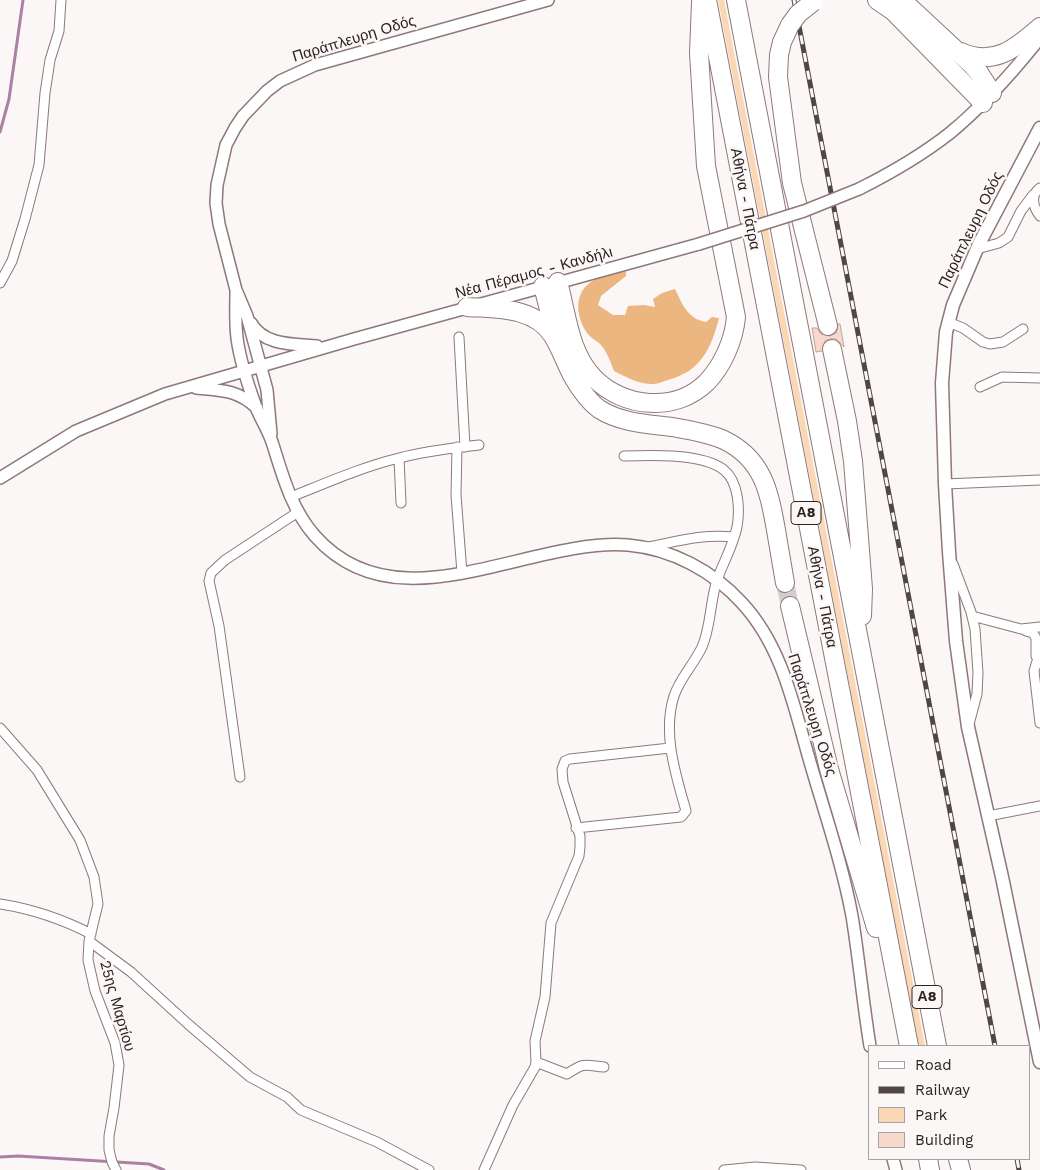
<!DOCTYPE html>
<html>
<head>
<meta charset="utf-8">
<style>
  body { margin:0 }
  #map { position:relative; width:1040px; height:1170px; overflow:hidden; background:#fcf7f7; font-family:"Work Sans",sans-serif }
  canvas { display:block }
  .legend { position:absolute; left:868px; top:1045px; width:162px; height:115px; box-sizing:border-box; background:#fcf7f7; border:1px solid #a9a2a2; margin:0; padding:6px 9px; list-style:none; font-size:15px; color:#2d2323 }
  .legend li { display:flex; align-items:center; gap:10px; height:25px }
  .legend b { width:25px; border:1px solid #a9a2a2 }
</style>
</head>
<body>
<div id="map">
<canvas width="1040" height="1170"></canvas>
<ul class="legend">
<li><b style="height:6px;background:#fff"></b>Road</li>
<li><b style="height:6px;background:#504646"></b>Railway</li>
<li><b style="height:14px;background:#fad8b6"></b>Park</li>
<li><b style="height:14px;background:#f6d8cc"></b>Building</li>
</ul>
</div>
<script>
const context = document.querySelector('canvas').getContext('2d');
context.lineJoin = 'round';
function fillPath(path, color) {
  context.fillStyle = color;
  context.fill(path, 'evenodd');
}
function strokePath(path, color, width, dash) {
  context.strokeStyle = color;
  context.lineWidth = width;
  context.lineCap = dash ? 'butt' : 'round';
  context.setLineDash(dash || []);
  context.stroke(path);
}
function write(font, color, halo, rows, align = 'center') {
  context.font = font + ' "Work Sans",sans-serif';
  context.lineWidth = 5;
  context.setLineDash([]);
  context.textBaseline = 'middle';
  context.strokeStyle = halo;
  context.fillStyle = color;
  for (const [text, x, y, turn = 0] of rows) {
    context.save();
    context.translate(x, y);
    context.rotate((+turn || 0) * Math.PI / 180);
    context.textAlign = isNaN(turn) ? turn : align;
    if (halo) context.strokeText(text, 0, 0);
    context.fillText(text, 0, 0);
    context.restore();
  }
}
const green = new Path2D(`
  M718 0H724L925 1046H919Z`);
const forest = new Path2D(`
  M626 271V276L601 296 598 305 613 315H625L628 306 644 305 655 307 653 299 662 293 675 289C682 304 688 319 706 322L712 317 719 318C711 349 701 371 668 380 664 381 658 384 654 384 640 385 626 377 614 371 610 361 607 351 599 343 595 340 590 337 587 333 575 315 573 290 596 279 604 274 617 273 626 271Z`);
const stream = new Path2D(`
  M0 132 9 99 23 0
  M0 1157 18 1156 149 1164 164 1170`);
const building = new Path2D(`
  M838 324H840L844 347 836 339H830L825 341 822 351 816 352 812 328H817L821 334 830 336 836 333Z`);
const motorwayTunnel = new Path2D(`
  M785 583 790 606`);
const minor = new Path2D(`
  M1040 188C1030 195 1033 207 1040 216
  M977 249 999 243 1008 237 1021 211 1033 195
  M0 283 12 261 25 219 39 165 45 93 50 60 59 31 61 0
  M948 322 963 328 983 342 990 344 1003 342 1023 329
  M459 337 465 447
  M980 387 1002 377 1040 378
  M457 447 456 495 462 573
  M399 458 401 503
  M945 484 1040 480
  M291 497C326 483 362 467 399 458 425 451 452 448 479 445
  M648 547C679 541 701 534 734 537
  M953 564 971 612 975 629 978 673 977 694 969 724
  M972 616 1021 629 1040 627
  M1026 631 1033 633 1036 638V656
  M1040 651 1034 671 1040 723
  M0 728 37 770 80 840 94 877 98 904 89 941 88 960 95 991 115 1043 119 1065 114 1108 109 1136V1150L112 1162 116 1170
  M240 777 219 626 209 581 211 573 225 560 298 512
  M988 816 1040 806
  M576 828 681 817 686 811C676 775 662 734 674 696 680 678 694 664 702 647 711 627 710 601 717 580 723 563 733 546 737 527 740 510 739 482 724 470 703 453 650 455 624 456
  M0 904C32 909 62 919 91 934
  M89 941 131 972 188 1024 250 1077 287 1097 301 1110 377 1142 429 1170
  M536 1062 567 1074C585 1062 584 1065 604 1067
  M484 1170 513 1105 535 1067 536 1062 535 1041 545 997 551 923 579 856 580 847V836L563 782 562 769 565 761 570 759 670 748
  M724 1170 755 1167 801 1170`);
const tertiary = new Path2D(`
  M859 189C891 173 922 155 950 133 984 105 1013 72 1040 38
  M236 290C236 306 235 322 237 338 240 361 248 385 256 407 261 420 269 431 273 445 283 477 292 510 315 536 397 629 527 538 628 545 672 549 713 571 742 603 781 645 793 702 808 755 823 808 842 862 852 916 859 959 863 1003 870 1046
  M251 323C264 346 294 344 317 346
  M196 388C221 390 238 390 257 408
  M271 434 267 390 247 316 236 290 219 224 216 203 217 185 226 145 235 128 243 116 267 91 280 81 315 65 548 0
  M0 478 76 431 165 394 354 339 699 244
  M893 1159 896 1170`);
const secondary = new Path2D(`
  M1040 128 979 244 953 305 946 332 942 383 945 484 949 552 956 641 968 727 1002 877 1040 1062`);
const motorway = new Path2D(`
  M707 0 909 1046
  M736 0 937 1046
  M877 0 893 11 983 103
  M902 0 972 65 980 74 992 93
  M790 25 782 42 779 55 778 77 792 183 828 326
  M961 52C994 67 1016 48 1040 27
  M558 282C567 314 569 353 594 378 623 408 676 413 707 382 723 365 734 340 736 317L706 166 699 53 701 2
  M543 286 556 337
  M467 307C498 309 535 307 553 336 561 349 566 364 573 377 580 389 588 401 599 409 621 423 648 424 672 427 689 430 708 433 724 440 763 459 769 491 776 530 779 548 782 565 785 583
  M832 349 847 421 853 461 863 589 862 616
  M790 606 829 769 876 928
  M928 1159 930 1170
  M958 1159 961 1170`);
const rail = new Path2D(`
  M794 0 995 1046
  M1017 1159 1019 1170`);
const tertiaryBridge = new Path2D(`
  M699 244 804 211 859 189`);
const motorwayBridge = new Path2D(`
  M790 25 798 14 813 2`);
const shields = [
  [806,513,30],
  [927,997,30]
];
const shieldNames = [
  ["Α8",806,513],
  ["Α8",927,997]
];
const streetNames = [
  ["Παράπλευρη Οδός",354,39,-17],
  ["Αθήνα - Πάτρα",745,199,79],
  ["Παράπλευρη Οδός",971,230,-64],
  ["Νέα Πέραμος - Κανδήλι",534,273,-15],
  ["Αθήνα - Πάτρα",822,597,79],
  ["Παράπλευρη Οδός",812,715,72],
  ["25ης Μαρτίου",117,1006,74]
];
fillPath(green, '#fad8b6');
fillPath(forest, '#ecb680');
strokePath(stream, '#aa81a5', 3);
fillPath(building, '#f6d8cc');
strokePath(building, '#bca59d', 1);
strokePath(motorwayTunnel, '#d3cdcd', 18, [18, 9]);
strokePath(minor, '#8f7878', 11);
strokePath(tertiary, '#8f7878', 14);
strokePath(secondary, '#8f7878', 15);
strokePath(motorway, '#8f7878', 20);
strokePath(minor, '#fff', 9);
strokePath(tertiary, '#fff', 11);
strokePath(secondary, '#fff', 12);
strokePath(motorway, '#fff', 18);
strokePath(rail, '#504646', 5);
strokePath(rail, '#fcf7f7', 3, [9]);
strokePath(tertiaryBridge, '#8f7878', 14, []);
strokePath(motorwayBridge, '#8f7878', 20, []);
strokePath(tertiaryBridge, '#fff', 11);
strokePath(motorwayBridge, '#fff', 18);
for (const [x, y, w] of shields) {
  const box = new Path2D();
  box.roundRect(x - w / 2, y - 11.5, w, 23, 4);
  context.fillStyle = '#fcf7f7';
  context.fill(box);
  strokePath(box, '#2d2323', 1);
}
write('bold 14px', '#2d2323', null, shieldNames);
write('15px', '#2d2323', '#fcf7f7', streetNames);
</script>
</body>
</html>
